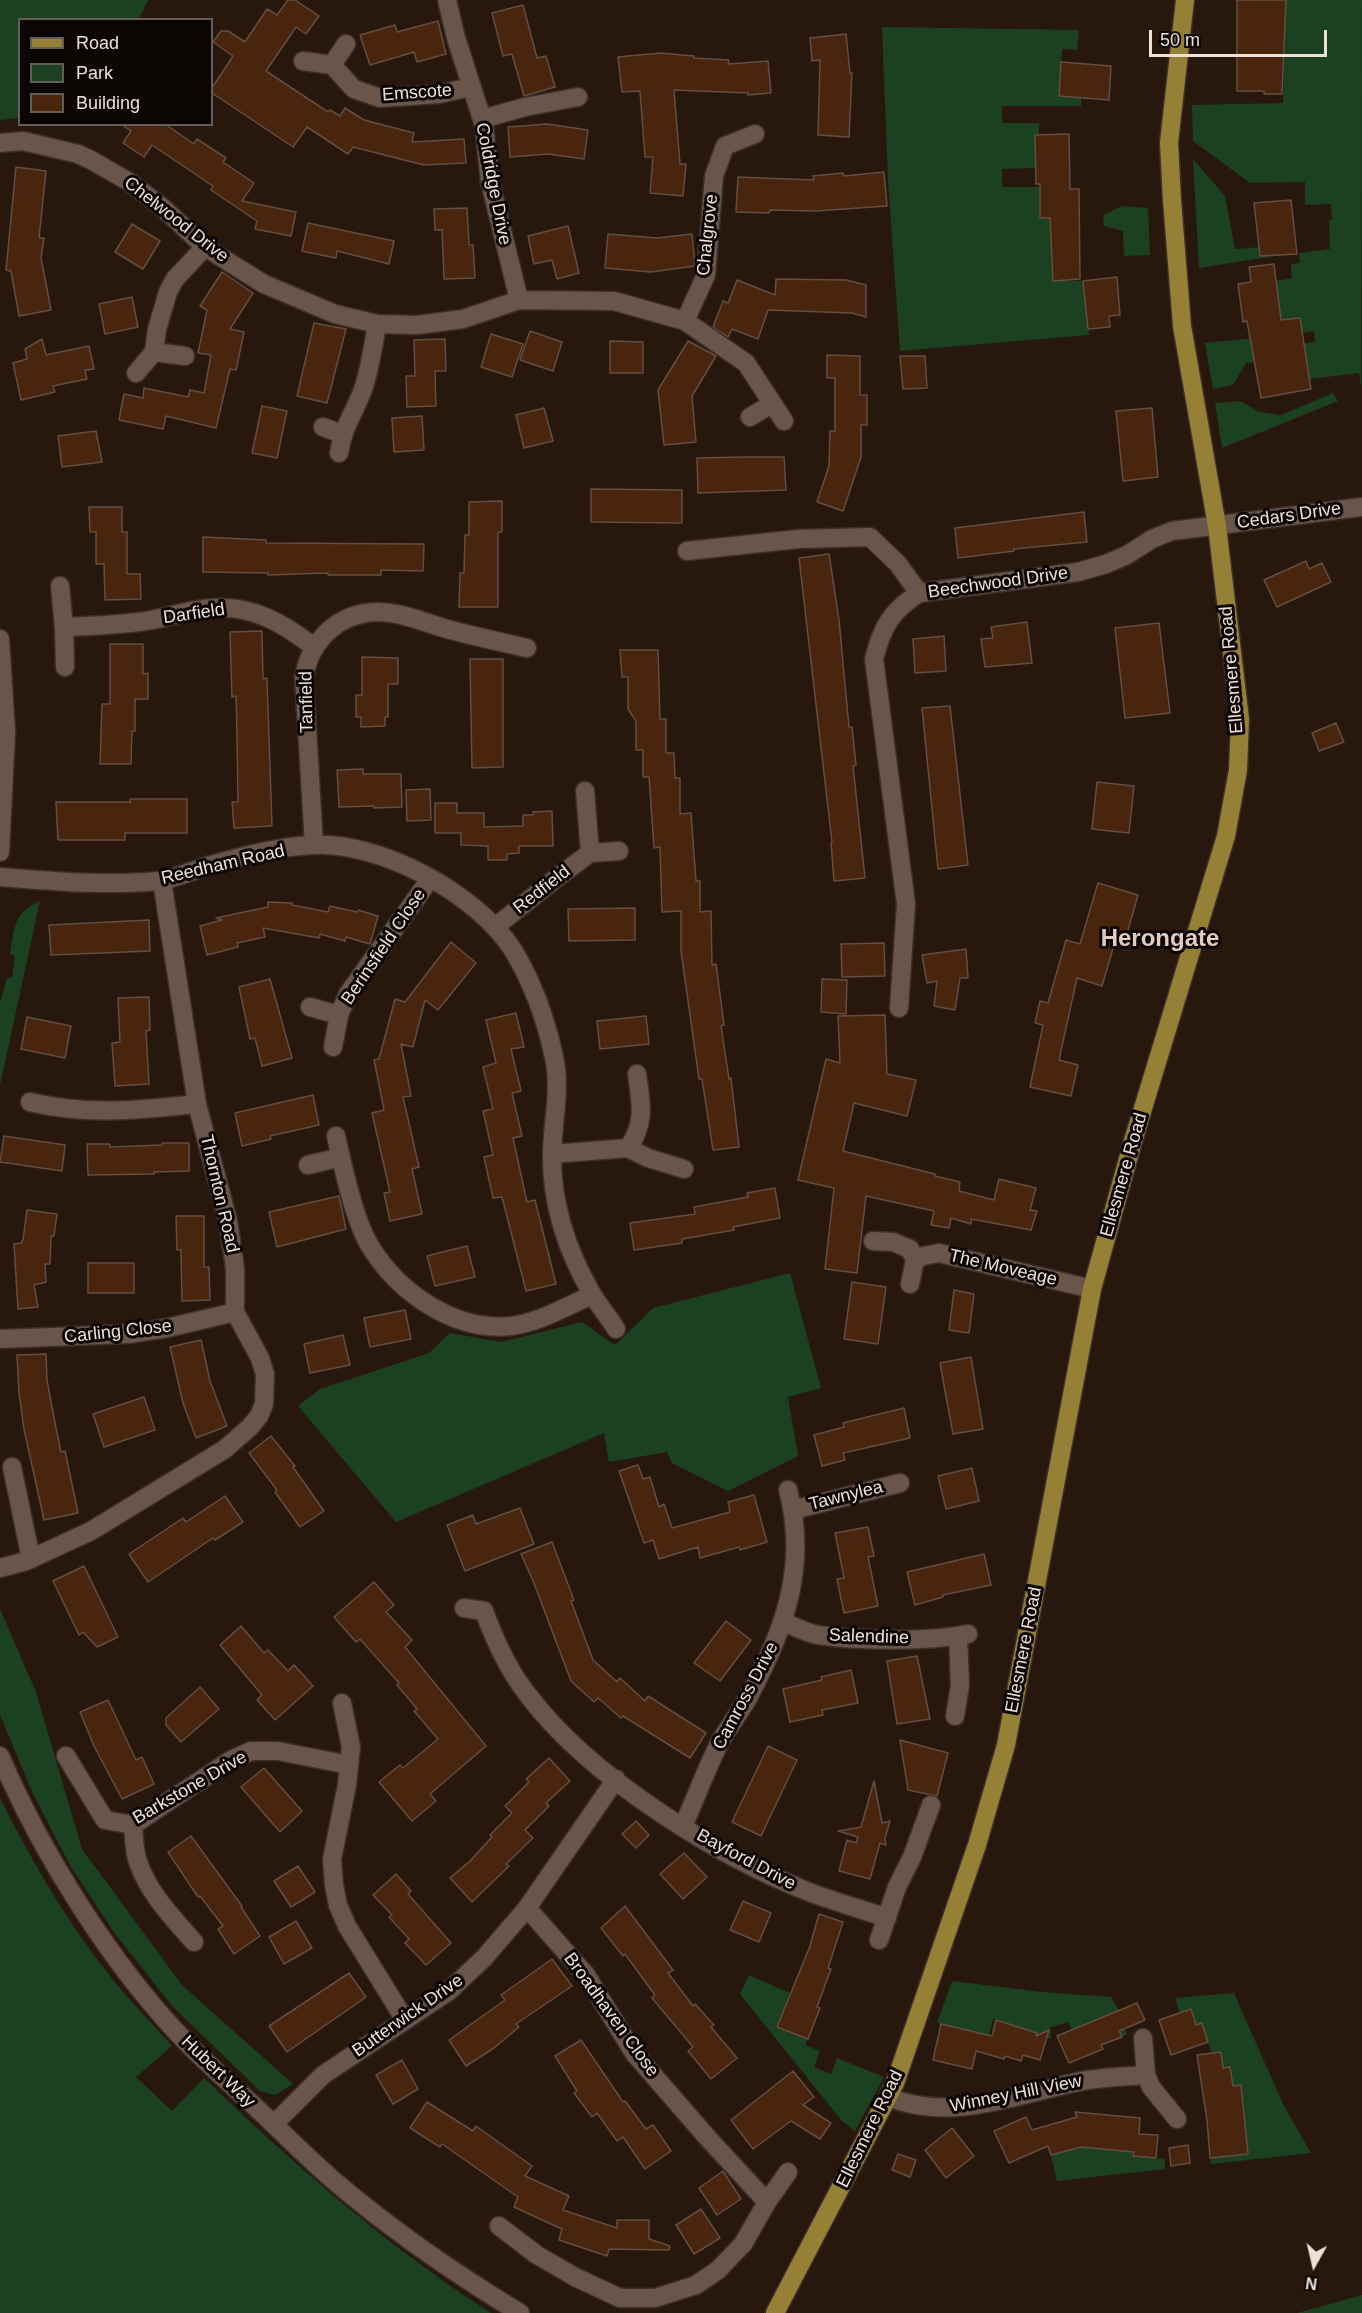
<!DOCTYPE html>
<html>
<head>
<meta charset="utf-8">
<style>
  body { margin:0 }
  #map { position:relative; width:1362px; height:2313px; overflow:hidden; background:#28170d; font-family:Helvetica,sans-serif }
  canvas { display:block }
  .legend { position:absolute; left:18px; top:18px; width:195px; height:108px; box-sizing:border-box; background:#0b0503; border:2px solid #655d59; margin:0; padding:8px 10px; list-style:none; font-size:18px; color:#ede0d9 }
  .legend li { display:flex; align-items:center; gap:12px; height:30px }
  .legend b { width:30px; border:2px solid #655d59 }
  .north { position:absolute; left:1284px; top:2235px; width:60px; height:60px; -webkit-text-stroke:4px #0b0503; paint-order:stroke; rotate:188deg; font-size:16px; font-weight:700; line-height:24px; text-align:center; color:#ede0d9 }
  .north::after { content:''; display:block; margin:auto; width:21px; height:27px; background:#ede0d9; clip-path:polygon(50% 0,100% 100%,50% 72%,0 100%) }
  .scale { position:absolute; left:1149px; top:30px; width:178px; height:27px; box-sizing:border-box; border:3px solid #ede0d9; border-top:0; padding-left:8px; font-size:18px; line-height:21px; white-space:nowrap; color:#ede0d9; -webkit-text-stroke:4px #0b0503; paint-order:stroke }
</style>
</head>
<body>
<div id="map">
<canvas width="1362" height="2313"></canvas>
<ul class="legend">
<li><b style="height:8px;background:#958036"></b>Road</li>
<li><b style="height:16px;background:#1c4121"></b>Park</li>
<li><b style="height:16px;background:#49250e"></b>Building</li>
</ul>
<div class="north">N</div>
<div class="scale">50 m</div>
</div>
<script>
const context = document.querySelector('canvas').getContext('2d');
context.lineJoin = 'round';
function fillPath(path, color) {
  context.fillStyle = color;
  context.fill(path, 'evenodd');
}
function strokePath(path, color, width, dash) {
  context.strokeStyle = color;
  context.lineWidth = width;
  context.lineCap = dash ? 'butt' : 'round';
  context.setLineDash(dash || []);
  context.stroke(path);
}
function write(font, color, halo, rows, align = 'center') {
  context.font = font + ' Helvetica,sans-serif';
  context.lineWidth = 6;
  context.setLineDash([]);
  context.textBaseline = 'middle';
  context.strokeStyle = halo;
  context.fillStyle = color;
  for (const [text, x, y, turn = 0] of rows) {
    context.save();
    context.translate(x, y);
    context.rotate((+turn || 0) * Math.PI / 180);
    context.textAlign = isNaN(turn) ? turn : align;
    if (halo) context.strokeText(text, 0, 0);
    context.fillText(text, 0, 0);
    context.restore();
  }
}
const green = new Path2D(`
  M0 0H148L139 19 20 20 19 118 0 120Z
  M1286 0H1362L1361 389 1359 373 1310 379 1308 371 1255 362 1246 363 1233 385 1213 389 1205 343 1283 335 1276 281 1292 278 1291 264 1300 263 1299 253 1330 249 1329 220H1332L1331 204 1305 205V182L1250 183 1193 141 1192 105 1283 103ZM1314 331 1315 342 1293 345 1292 334Z
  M882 27 1079 30 1077 50 1062 49 1059 96 1081 98V106H1002V123H1039V135H1035V168L1002 169V187H1050L1040 218H1050L1051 246H1073L1054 280 1083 281 1089 335 900 351 888 180Z
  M1193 159 1225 196 1235 249 1287 245 1288 254 1199 268Z
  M1122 206 1148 208 1150 255 1124 256 1123 231 1104 226 1103 215Z
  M1333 393 1338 401 1222 448 1215 403 1240 401 1260 412 1281 415Z
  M40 901 0 1085V1003L7 978H12L15 956 10 954C15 926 13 914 40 901Z
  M790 1273 821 1388 788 1397 798 1456 728 1491 672 1463 667 1452 609 1462 604 1433 396 1522 298 1406 320 1389 429 1353 450 1333 501 1342 582 1322 615 1345 653 1308Z
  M0 1609 36 1692 82 1849 182 1985 293 2084 275 2095 260 2091 172 2006 113 1931 71 1867 33 1794 0 1715Z
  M0 1798C32 1862 68 1924 114 1981 132 2003 153 2024 172 2046L136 2077 172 2111 204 2078C293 2164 387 2246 491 2313H0Z
  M749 1975 790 1993 777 2027 808 2039 805 2045 820 2051 814 2067 831 2074 837 2058 884 2077 855 2131 842 2121 740 1994Z
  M952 1981 1042 1992 1111 1997 1119 2011 1127 2034 1122 2037 1092 2027 1090 2022 1072 2030 1068 2022 1050 2028 1051 2039 993 2019 986 2047 980 2033 937 2023Z
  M1234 1993 1283 2104 1311 2153 1211 2164 1210 2158 1248 2153 1236 2112 1245 2110 1241 2086H1233L1230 2067 1223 2068 1221 2053 1212 2054 1202 2024 1196 2025 1190 2009 1180 2013 1175 1998Z
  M1096 2142 1100 2149 1134 2152V2156L1165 2159V2169L1057 2181 1051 2155Z
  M1362 2295V2313H1297Z`);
const building = new Path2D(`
  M288 0H295L319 16 306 34 296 27 266 71 328 112 330 110 340 116 345 108 364 120 414 133 412 142 464 139 466 163 424 165 353 147 348 154 307 127 293 147 212 93V88L233 56 213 42 221 31H228L245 42 267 9 277 15Z
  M1237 0H1286L1282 94H1264V91H1237Z
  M523 5 537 58 546 56 555 87 524 96 512 54 503 56 492 13Z
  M438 21 446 54 417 62 414 52 370 65 360 35 395 25 397 32Z
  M846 34 850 73H852L849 137 818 135 820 60 812 61 810 38Z
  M660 53 694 56V58L729 60 728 64 768 61 771 93 748 95V93L674 90 680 164H686L683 196 650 193 653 157H645L640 91 622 92 618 57Z
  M1061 62 1111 66 1109 100 1059 96Z
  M121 124H165L194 144 197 139 226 158 223 162 254 183 242 201 296 212 291 236 255 229 257 221 211 190 213 186 152 145 144 157 123 143 131 131Z
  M547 124 588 130 584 159 548 154 510 157 508 127Z
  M1069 134 1070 189H1079L1080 279 1053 281 1050 218H1040V184H1036L1035 135Z
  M16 167 46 171 39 238H44L41 258 51 310 19 316 11 271 6 270Z
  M884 172 887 206 816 211 770 210 769 213 736 212 738 177 814 180 813 176 843 173 844 176Z
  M1291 200 1297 254 1260 256 1254 203Z
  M467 208 469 245H473L475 278 444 279 442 230H435L434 209Z
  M308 223 394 241 389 264 337 251 336 258 302 251Z
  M132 224 160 241 143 269 115 252Z
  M568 226 579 273 557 279 552 260 534 264 528 236Z
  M608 234 657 238 692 234 695 266 651 272 605 268Z
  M1274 264 1281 320 1300 318 1311 389 1261 398 1247 321 1243 322 1238 284 1251 282 1249 267Z
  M222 272 253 293 230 329 244 332 236 370 230 369 216 428 166 416 163 429 119 420 124 394 143 398 144 388 188 397 190 390 204 393 211 355 198 353 207 310 200 306Z
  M1117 277 1120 315 1109 316 1110 327 1088 329 1083 281Z
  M776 279 846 280 866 285V317L852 313 768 310 758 339 732 329 728 337 713 327 723 301 728 303 737 280 775 295Z
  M132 297 138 327 105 334 99 304Z
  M314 323 346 329 327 403 297 396Z
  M530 331 562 342 553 371 520 360Z
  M491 334 523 344 512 377 481 367Z
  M42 339 46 355 89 346 94 369 85 370 87 379 53 386 55 392 21 400 13 363 27 359 25 349Z
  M445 339 446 371H435L436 406 407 407 406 376H415L414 340Z
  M610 341 643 342V373H610Z
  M688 341 716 356 692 396 696 442 664 445 658 390Z
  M827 355 860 356V395H867V425H861V457L843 511 817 502 829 466 830 431H835V378H827Z
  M900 356H925L927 388 903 389Z
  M262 406 287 411 277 458 252 453Z
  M544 408 553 441 524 448 516 415Z
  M1152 408 1158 477 1123 481 1116 411Z
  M422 416 424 450 394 452 392 418Z
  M96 431 102 462 62 467 58 436Z
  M744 457H784L786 490 698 493 697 458Z
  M591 489 682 490V523L591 522Z
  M502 501V532H498V607H459L460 573H464L465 535H469V502Z
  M89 507H122V532H127V574H140L141 599 105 600 104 564H96V532H90Z
  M1084 512 1087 542 1014 549V551L958 558 955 528Z
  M203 537 266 540V543L424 544 423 571 381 570V575H328V573L268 575V573L203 572Z
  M829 554 839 620 849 727H852L856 765 853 766 865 878 834 881 831 843 832 842 799 558Z
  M1306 561 1309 569 1322 563 1331 582 1277 607 1264 580Z
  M1027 622 1032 663 985 667 981 639 993 638 991 627Z
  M1159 623 1170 713 1125 718 1115 628Z
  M262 631 263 679 267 678 272 826 234 828 232 802H238L237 735 236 696 232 697 230 632Z
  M944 636 946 671 915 673 913 639Z
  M110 644H143V674L148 673V699H135V731H132L131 764H100L102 704H110Z
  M620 650H658L660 719H666V753H674L675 778H680V814L691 813 696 881H700V912L711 911 712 965 716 964 724 1025 721 1026 729 1079 731 1078 739 1147 713 1150 702 1079H699L681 951V911L662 912 660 847 654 848 649 777H643V750H636V721L628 709V677H622Z
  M362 657 398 658V684H388V717H385V726L361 727V717H356V695H362Z
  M470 659H503V767L472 768Z
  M950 706 968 865 938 869 922 708Z
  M1336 723 1344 742 1319 751 1312 733Z
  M363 769V774H401L402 807 374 808V806L339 807 337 770Z
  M1097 782 1134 786 1129 833 1092 829Z
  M430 789 431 820 407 821 406 790Z
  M130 799H187V833H125V840H58L56 802H130Z
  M435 803H457V813H484V827L523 826V815H533V812L552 811 553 846H519V853L507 854V860H488V846L461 845V833H435Z
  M1098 883 1138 895 1124 944 1115 942 1102 986 1077 978 1059 1060 1078 1065 1071 1096 1030 1087 1043 1025 1035 1023 1040 1001 1048 1003 1066 940 1080 944Z
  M268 902 292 903V905L328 912 330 906 357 912 358 910 378 916 370 944 346 937 345 941 320 934 319 938 263 928 265 937 237 943 238 947 207 955 200 926 222 920 216 918 268 907Z
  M635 908V940L569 941 568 909Z
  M149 920 150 951 51 955 49 925Z
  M451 942 476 963 438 1010 425 1000 413 1047 401 1044 411 1096 403 1097 419 1167 412 1169 422 1214 390 1221 384 1193 390 1192 372 1113 384 1110 374 1060 379 1059 395 999 405 1002Z
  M884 943 885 976 842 977 841 944Z
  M966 949 968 978H960L955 1010 934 1006 937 981 927 983 922 955Z
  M270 979 292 1058 262 1066 255 1038 250 1039 239 987Z
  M822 979 847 980 846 1014 821 1012Z
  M149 997 150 1030 146 1031 149 1084 115 1086 112 1043 120 1042 118 998Z
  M516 1013 524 1047 511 1049 521 1091 512 1093 522 1136 513 1138 527 1202 535 1200 556 1284 526 1291 502 1197 493 1198 484 1157 493 1155 483 1111 493 1109 483 1067 496 1063 486 1020Z
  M885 1015 887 1074 916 1080 907 1116 854 1103 843 1151 935 1174V1176L960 1182 959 1191 994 1200 999 1179 1036 1188 1030 1210 1037 1211 1031 1230 971 1219V1224L951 1218 949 1228 931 1225 934 1211 866 1196 857 1273 825 1269 834 1188 798 1180 826 1059 840 1063 838 1016Z
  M646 1016 649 1044 600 1049 597 1021Z
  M27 1017 71 1026 65 1058 21 1049Z
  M313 1095 319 1125 270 1136 271 1139 242 1146 235 1113Z
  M4 1136 65 1145 62 1171 0 1162Z
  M162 1143H189V1171L154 1172V1174L88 1175 87 1144H110V1147L162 1145Z
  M775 1188 780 1218 733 1227 734 1230 682 1239V1243L634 1250 630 1223 695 1214 694 1207 748 1197 747 1193Z
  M339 1196 346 1229 277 1247 269 1212Z
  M27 1210 57 1214 54 1236H51L50 1264H45L46 1282 34 1285 38 1307 18 1309 14 1244 21 1243 23 1240Z
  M176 1216H204V1267H209L210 1300 182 1301 181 1250H177Z
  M467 1246 475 1277 435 1286 427 1256Z
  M88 1263H134V1293H88Z
  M852 1282 886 1287 878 1344 844 1339Z
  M954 1290 974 1294 969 1333 949 1330Z
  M405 1310 411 1339 370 1347 364 1318Z
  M343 1335 350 1365 310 1373 304 1344Z
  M201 1340 210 1381 227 1426 196 1438 183 1403 170 1347Z
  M46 1354 47 1380 55 1423 61 1452 65 1451 78 1513 44 1520 24 1429 19 1393 17 1355Z
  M971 1357 983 1429 953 1434 940 1363Z
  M144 1397 155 1430 104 1447 93 1414Z
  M904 1408 910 1438 843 1453 845 1460 822 1466 814 1435 844 1427 843 1423Z
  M271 1436 295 1466 293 1467 324 1511 300 1527 275 1492 277 1490 249 1453Z
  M638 1465 643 1479 650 1477 659 1507 664 1504 672 1528 730 1512 728 1502 754 1495 767 1542 740 1550 739 1547 700 1558 698 1547 659 1559 653 1540 644 1543 619 1471Z
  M972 1468 979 1501 946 1509 938 1476Z
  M225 1496 243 1522 215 1540 213 1538 148 1582 129 1554 183 1518 186 1522Z
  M520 1508 534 1544 465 1571 447 1525 473 1515 476 1524Z
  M868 1527 874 1556 868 1557 878 1606 844 1613 837 1579 844 1578 835 1533Z
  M552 1542 574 1600 571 1601 593 1660 617 1682 620 1678 645 1701 648 1696 706 1733 690 1758 623 1716 621 1718 598 1698 594 1702 571 1681 534 1583 521 1554Z
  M984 1554 991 1585 943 1595V1597L915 1605 907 1572Z
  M84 1566 118 1637 97 1647 83 1632 79 1635 53 1581Z
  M374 1582 394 1605 386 1612 412 1640 405 1647 486 1746 430 1794 436 1801 412 1821 379 1782 400 1765 403 1768 438 1739 414 1711 417 1709 397 1685 399 1683 360 1639 356 1642 334 1617Z
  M726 1621 751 1640 720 1681 694 1663Z
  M241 1626 264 1653 268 1650 288 1671 294 1665 313 1686 275 1720 257 1700 262 1695 220 1645Z
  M917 1656 930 1719 897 1724 887 1661Z
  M851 1670 858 1703 822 1710 823 1715 790 1722 783 1689 822 1680 821 1677Z
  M200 1687 219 1709 181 1742 166 1725V1718Z
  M108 1700 136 1760 142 1757 154 1784 122 1799 94 1746 80 1712Z
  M900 1740 948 1753 937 1796 908 1790Z
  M768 1746 797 1760 761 1836 732 1822Z
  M549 1758 570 1781 546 1803 549 1806 525 1830 533 1838 506 1864 509 1866 472 1902 450 1878 470 1861 492 1837 490 1835 512 1813 505 1806 529 1782 526 1779Z
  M264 1768 302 1811 280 1832 241 1787Z
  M874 1781 882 1823 890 1821 885 1838 886 1845 880 1843 870 1879 839 1871 847 1840 856 1843 858 1837 838 1831 861 1827Z
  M636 1821 649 1835 636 1848 622 1834Z
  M191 1836 242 1906 241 1907 260 1936 234 1954 218 1929 223 1926 200 1896 198 1897 168 1852Z
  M684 1853 707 1877 683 1899 660 1874Z
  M298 1866 315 1892 291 1907 274 1881Z
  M396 1874 411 1891 408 1894 451 1943 426 1965 405 1943 409 1939 389 1917 392 1915 373 1895Z
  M743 1901 771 1913 759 1942 730 1930Z
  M625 1906 673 1970 668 1973 693 2006 695 2004 714 2025 711 2027 737 2058 711 2079 688 2051 693 2047 652 1998 655 1995 625 1954 623 1956 601 1928Z
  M819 1914 843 1922 828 1968 831 1969 817 2007 820 2008 808 2039 777 2027 810 1946Z
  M296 1921 312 1948 284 1964 269 1937Z
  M552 1959 572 1986 516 2024 519 2027 494 2048 466 2066 449 2040 505 2000 501 1995Z
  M349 1973 366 1997 287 2052 269 2026Z
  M1137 2003 1145 2020 1119 2031 1122 2037 1101 2045 1103 2049 1069 2063 1057 2036Z
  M1191 2009 1196 2025 1202 2023 1208 2042 1171 2055 1159 2020Z
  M996 2020 1037 2033 1036 2036 1049 2030 1040 2060 1023 2055 1021 2061 1005 2056 1004 2059 976 2051 972 2069 933 2060 941 2024 992 2036Z
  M581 2040 623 2102 625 2101 646 2129 653 2125 671 2151 645 2169 623 2137 617 2141 597 2113 592 2117 574 2093 577 2091 555 2056Z
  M1221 2052 1223 2068 1230 2067 1233 2086 1241 2085 1248 2154 1210 2158 1207 2120 1197 2055Z
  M402 2060 418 2089 393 2104 376 2075Z
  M793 2071 814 2097 803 2105 831 2123 820 2139 791 2121 753 2149 731 2120Z
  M427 2102 473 2131 476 2126 532 2166 525 2176 569 2196 563 2210 617 2228V2220H649V2239L670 2246 669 2250 609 2249 607 2256 559 2240 562 2229 514 2207 518 2197 442 2144 440 2147 410 2128Z
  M1075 2112 1140 2118 1139 2134 1158 2135 1156 2158 1133 2156 1134 2152 1081 2147 1051 2155 1048 2146 1009 2163 994 2131 1026 2117 1032 2130 1077 2117Z
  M952 2128 974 2156 946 2178 925 2150Z
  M1188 2145 1190 2163 1171 2166 1169 2148Z
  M898 2154 916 2160 910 2177 892 2170Z
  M723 2171 741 2199 717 2215 699 2188Z
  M701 2209 720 2238 694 2254 676 2225Z`);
const minor = new Path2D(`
  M447 0 456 38 484 125 490 182 519 300
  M303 61 332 65 354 89 380 98 439 94 471 87
  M332 65 346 44
  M482 119 525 107 578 97
  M0 143 23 141 78 154 91 160 131 183 162 207 205 247 235 266 264 284 335 314 377 324 417 325 463 319 519 300 614 301 685 321 746 363 784 421
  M685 321 706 275 714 176 725 146 755 134
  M154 352 185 356
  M136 373 154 352 157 329 168 292 175 279 205 247
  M750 417 772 404
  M323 427 342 434
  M339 453C343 427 353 415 362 392 370 371 373 346 377 324
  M687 551 798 539 870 537 898 564 919 593
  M60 586 64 627 65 667
  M64 627C92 626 119 625 146 621 169 617 191 609 214 608 253 605 284 624 314 647
  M0 639 6 732 0 852
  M585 791 590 853
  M314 845 304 677C309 645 333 618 366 613 392 608 423 622 447 629 473 636 500 642 527 648
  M0 877C53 881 105 886 158 881 173 879 189 872 204 867 239 857 275 847 312 845 380 841 476 893 513 950 533 983 546 1020 554 1057 561 1089 553 1120 552 1152 551 1202 567 1251 592 1294 599 1306 609 1317 616 1329
  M495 927 559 876 590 853 619 851
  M310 1007 339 1015
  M899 1008 906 904 874 659C882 627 891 611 919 593L1078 572 1106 564 1127 555 1152 539 1172 531 1362 507
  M333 1047 339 1015 348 994 430 879
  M30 1102C88 1116 139 1110 197 1104
  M336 1136C343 1166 354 1220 370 1246 398 1292 454 1332 511 1326 538 1323 567 1306 592 1295
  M628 1148C646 1123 641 1103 637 1074
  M552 1154 628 1148 648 1158 684 1169
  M308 1165 341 1157
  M873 1241 893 1242 910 1249 915 1260
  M910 1284 915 1260 923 1256 939 1253 1092 1289
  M0 1339 128 1334 167 1328 235 1312
  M12 1467 31 1559
  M793 1510 900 1483
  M0 1568 26 1561 91 1531 225 1449 250 1427 259 1416 264 1404 265 1374 260 1358 235 1312V1268L228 1221 197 1104 162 881
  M464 1608 484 1611C495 1641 508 1670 528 1695 589 1776 715 1855 809 1892 835 1902 861 1909 887 1918
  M783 1622C794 1626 806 1633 818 1635 860 1641 927 1642 968 1634
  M342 1703 351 1747 347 1785 332 1859 334 1885 338 1905 347 1926 405 2020
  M955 1716 960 1685 958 1636
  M0 1756C42 1854 112 1966 187 2043 212 2069 240 2092 266 2117 288 2138 309 2159 332 2179 390 2229 454 2273 520 2313
  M66 1756 105 1820 133 1825 231 1760 251 1751H278L349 1765
  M133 1825C134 1837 134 1851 138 1862 149 1894 173 1918 194 1942
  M683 1826C696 1798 706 1769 720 1742 729 1726 740 1712 749 1696 785 1629 808 1565 788 1490
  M879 1940 897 1887 912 1857 931 1805
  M1143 2038 1146 2075
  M888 2097C950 2122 1012 2096 1073 2083 1096 2077 1122 2077 1146 2075L1151 2087 1177 2119
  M274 2124 323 2075 449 1991 484 1958 527 1908 616 1779
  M767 2202 788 2172
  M499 2226 537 2255 575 2277 620 2298H655L696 2285 718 2270 743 2244 767 2202 706 2136 634 2053 586 1975 527 1908`);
const major = new Path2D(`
  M775 2313 895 2083 977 1845 1006 1745 1092 1289 1133 1141 1226 836 1238 770 1240 719 1217 526 1182 326 1172 200 1169 143 1185 0`);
const streetNames = [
  ["Emscote",417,93,-4],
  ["Coldridge Drive",493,184,79],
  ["Chelwood Drive",176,220,38],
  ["Chalgrove",708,235,-84],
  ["Cedars Drive",1289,516,-8],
  ["Beechwood Drive",998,583,-8],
  ["Darfield",194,614,-8],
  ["Ellesmere Road",1232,670,-95],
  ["Tanfield",307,702,-91],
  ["Reedham Road",223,865,-13],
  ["Redfield",542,890,-38],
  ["Berinsfield Close",384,947,-56],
  ["Ellesmere Road",1124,1175,-74],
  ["Thornton Road",219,1194,77],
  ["The Moveage",1003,1268,13],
  ["Carling Close",118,1332,-6],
  ["Tawnylea",846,1496,-14],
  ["Salendine",869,1637,2],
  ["Ellesmere Road",1024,1650,-79],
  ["Camross Drive",746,1696,-62],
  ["Barkstone Drive",190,1788,-30],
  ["Bayford Drive",746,1860,28],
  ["Broadhaven Close",611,2015,54],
  ["Butterwick Drive",408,2016,-35],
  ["Hubert Way",218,2072,44],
  ["Winney Hill View",1016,2094,-11],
  ["Ellesmere Road",870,2129,-64]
];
const districtNames = [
  ["Herongate",1160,939]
];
fillPath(green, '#1c4121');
fillPath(building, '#49250e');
strokePath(building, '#634e43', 1.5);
strokePath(minor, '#3c2f2b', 21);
strokePath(major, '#3c2f2b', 21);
strokePath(minor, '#6a554a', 18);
strokePath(major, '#958036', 18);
write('18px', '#ede0d9', '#0b0503', streetNames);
write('bold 24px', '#e3cbbe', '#0b0503', districtNames);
</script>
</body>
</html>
